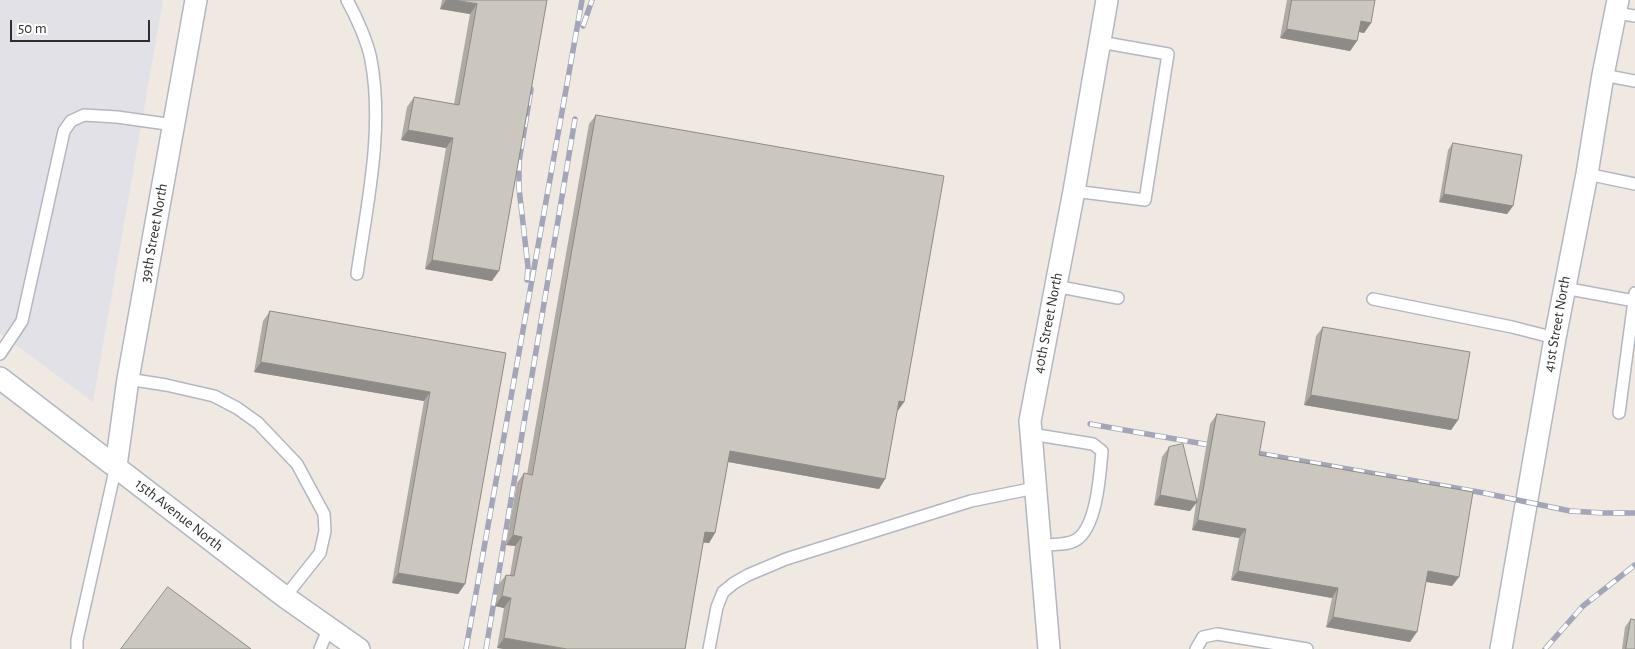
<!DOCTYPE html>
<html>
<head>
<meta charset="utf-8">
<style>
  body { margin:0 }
  #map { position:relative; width:1635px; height:649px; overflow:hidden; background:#efe9e1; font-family:"Alegreya Sans",sans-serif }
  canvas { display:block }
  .scale { position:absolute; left:10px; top:20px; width:140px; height:22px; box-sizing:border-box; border:2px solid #2e2e2e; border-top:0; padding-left:6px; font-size:15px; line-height:18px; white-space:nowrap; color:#2e2e2e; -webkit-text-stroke:4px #fff; paint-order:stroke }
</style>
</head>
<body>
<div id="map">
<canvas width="1635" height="649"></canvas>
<div class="scale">50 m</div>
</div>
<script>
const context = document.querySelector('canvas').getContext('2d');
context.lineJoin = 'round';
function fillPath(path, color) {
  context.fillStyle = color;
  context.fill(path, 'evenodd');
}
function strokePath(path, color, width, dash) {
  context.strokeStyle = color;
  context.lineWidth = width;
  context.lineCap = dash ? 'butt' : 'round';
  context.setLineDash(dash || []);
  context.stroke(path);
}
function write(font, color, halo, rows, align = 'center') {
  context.font = font + ' "Alegreya Sans",sans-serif';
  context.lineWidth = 4.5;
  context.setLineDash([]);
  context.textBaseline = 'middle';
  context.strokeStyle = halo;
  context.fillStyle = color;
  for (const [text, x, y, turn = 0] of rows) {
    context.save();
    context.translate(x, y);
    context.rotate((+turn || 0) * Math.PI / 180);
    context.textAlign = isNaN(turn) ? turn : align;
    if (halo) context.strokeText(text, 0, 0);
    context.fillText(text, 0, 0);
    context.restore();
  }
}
const industrial = new Path2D(`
  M0 0H163L93 402 0 333Z`);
const lane = new Path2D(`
  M347 0C356 16 368 43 371 60 384 129 367 205 357 274
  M1616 13 1635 16
  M1603 75 1635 81
  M1587 174 1635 184
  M1074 191 1145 200 1168 54 1100 42
  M1055 286 1118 298
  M1564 288 1635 301
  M1373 299 1512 327 1555 338
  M0 354 22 321 64 131 71 121 84 115 117 117 174 125
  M128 379 166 385 214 396 237 408 258 423 297 464 324 514 325 531 320 553 285 597
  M1619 413 1635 293
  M1031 434 1093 444 1102 451C1100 474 1097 527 1076 540 1066 546 1051 544 1040 545
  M77 649V640L116 466
  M320 649 329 627
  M709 649 717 607 723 592 734 583 748 575 786 559 971 501 1035 488
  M1196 649 1203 637 1217 634 1307 649`);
const street = new Path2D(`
  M0 378 285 597 359 649
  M116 466 128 379 196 0
  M1049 649 1030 421 1074 191 1107 0
  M1501 649 1555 338 1587 174 1603 75 1618 0`);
const rail = new Path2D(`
  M583 26 592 0
  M527 280 528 267 519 188V162L531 89
  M1090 424 1221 447
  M1245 451 1484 493 1570 511 1604 513H1635
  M466 649 582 0
  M486 649 575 119
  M1545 649 1583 606 1635 565`);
const wall = new Path2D(`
  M442 0H547L492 281 425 269 446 148 401 140 407 107 414 97 454 104 470 14 440 9Z
  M1287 0H1375L1371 23 1364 33 1359 32 1357 41 1350 51 1280 38Z
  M596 115 904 402 897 411 885 479 879 489 728 462 715 533 709 543 703 542 497 648 504 608 495 606 499 584 506 575H510L515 546 506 545 517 483 524 473 527 474 589 124Z
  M1453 143 1513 206 1507 214 1439 202 1448 150Z
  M270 311 506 353 465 584 458 594 392 583 424 401 254 372 263 321Z
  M1323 327 1458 420 1451 430 1304 405 1316 336Z
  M1217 414 1259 455 1459 577 1452 586 1426 582 1410 642 1326 627 1332 598 1231 580 1239 538 1192 530 1196 503 1190 511 1154 505 1162 457 1169 447 1197 500 1210 424Z
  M1631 619 1635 649H1622L1625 627Z`);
const shadedWall = new Path2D(`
  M446 0H454L477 4 470 14 440 9Z
  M1361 21 1371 23 1364 33 1354 31Z
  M1287 29 1357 41 1350 51 1280 38Z
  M408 130 453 138 446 148 401 140Z
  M1444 194 1513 206 1507 214 1439 202Z
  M432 260 499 271 492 281 425 269Z
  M261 362 430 392 424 401 254 372Z
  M1311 395 1458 420 1451 430 1304 405Z
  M899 401 904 402 897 412Z
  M730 451 885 479 879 489 723 461Z
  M1160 495 1197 502 1190 511 1154 505Z
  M1198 520 1246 529 1239 538 1192 530Z
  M705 532 715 533 709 543 698 542Z
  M513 535 522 537 515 546 506 545Z
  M1238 571 1338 588 1332 598 1231 580Z
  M1428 571 1459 577 1452 586 1421 581Z
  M398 573 465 584 458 594 392 583Z
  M502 596 511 598 504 608 495 606Z
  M1333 617 1417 632 1410 642 1326 627Z
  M504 638 567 649H503L497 648Z`);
const building = new Path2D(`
  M454 0H547L499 271 432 260 453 138 408 130 414 97 459 105 477 4Z
  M1292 0H1375L1371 23 1361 21 1357 41 1287 29Z
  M596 115 944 176 904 402 899 401 885 479 730 451 715 533 705 532 685 649H567L504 638 511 598 502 596 506 575 514 576 522 537 513 535 520 495 524 473 532 475Z
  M1453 143 1522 155 1513 206 1444 194Z
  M270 311 506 353 465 584 398 573 430 392 261 362Z
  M1323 327 1470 352 1458 420 1311 395Z
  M1217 414 1265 422 1259 455 1473 492 1459 577 1428 571 1417 632 1333 617 1338 588 1238 571 1246 529 1198 520Z
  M1183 444 1197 502 1160 495 1169 447Z
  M168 587 251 649H121Z
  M1631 619 1635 620V649H1626Z`);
const streetNames = [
  ["39th Street North",154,233,-80],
  ["40th Street North",1048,323,-79],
  ["41st Street North",1557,324,-80],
  ["15th Avenue North",179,515,38]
];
fillPath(industrial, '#e3e1e8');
strokePath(lane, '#b4b7c1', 14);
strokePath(street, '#b4b7c1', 24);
strokePath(lane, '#fff', 11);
strokePath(street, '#fff', 21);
strokePath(rail, '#a3a6b8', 5.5);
strokePath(rail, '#fff', 4, [11]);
fillPath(wall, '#afaba4');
fillPath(shadedWall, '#8e8b86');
fillPath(building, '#cbc7bf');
strokePath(building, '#8e8b86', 1);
write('15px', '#2e2e2e', '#fff', streetNames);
</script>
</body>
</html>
